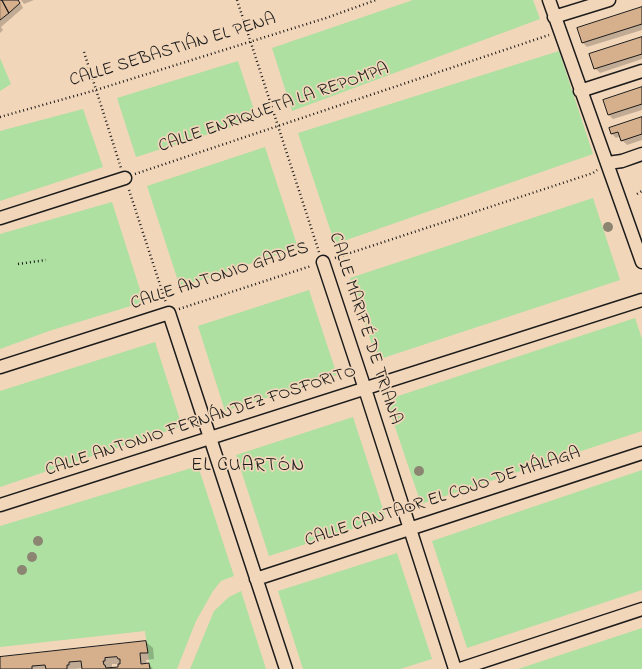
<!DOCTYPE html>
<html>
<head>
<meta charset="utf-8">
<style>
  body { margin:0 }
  canvas { display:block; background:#f2d6b9 }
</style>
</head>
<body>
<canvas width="642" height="669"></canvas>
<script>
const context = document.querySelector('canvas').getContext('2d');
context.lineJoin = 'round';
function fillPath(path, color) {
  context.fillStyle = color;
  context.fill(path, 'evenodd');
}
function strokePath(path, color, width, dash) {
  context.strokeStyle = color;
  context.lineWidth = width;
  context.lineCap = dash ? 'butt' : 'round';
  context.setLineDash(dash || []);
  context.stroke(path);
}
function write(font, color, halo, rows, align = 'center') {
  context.font = font + ' "Indie Flower",sans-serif';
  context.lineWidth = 3.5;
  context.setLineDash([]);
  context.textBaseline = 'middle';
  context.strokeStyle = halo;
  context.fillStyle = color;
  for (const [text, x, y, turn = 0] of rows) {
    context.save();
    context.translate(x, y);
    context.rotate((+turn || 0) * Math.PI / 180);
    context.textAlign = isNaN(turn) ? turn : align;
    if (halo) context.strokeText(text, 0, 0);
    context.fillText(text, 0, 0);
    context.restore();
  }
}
const green = new Path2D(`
  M413 0H533L540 19 292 111 272 48Z
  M559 51 593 154 335 244 298 133Z
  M0 58 11 84 0 91Z
  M238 61 257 119 136 157 117 98Z
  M83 109 103 167 0 201V131Z
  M265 147 298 248 180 287 147 186Z
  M593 198 620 280 377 360 350 278Z
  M112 202 144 302 49 331 0 349V234Z
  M309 290 337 375 225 411 198 326Z
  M635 318 642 339V431L421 504 386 400Z
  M155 342 182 426 0 487V391Z
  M353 417 386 518 269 556 236 455Z
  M198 466 234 576 221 581 213 591 196 621 177 669H150L145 631 0 647V526Z
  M642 470V590L467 648 432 541Z
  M397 553 432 659 400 669H303L278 591Z
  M241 591 266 669H190L214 611 229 597Z
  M642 628V669H518Z`);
const shadow = new Path2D(`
  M0 0H19L23 8 1 27 3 30 0 33Z
  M21 0H34L24 4Z
  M642 8V30L587 47 583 43 578 29Z
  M642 38V59L600 73 595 68Z
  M642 88V110L613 119 608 114Z
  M642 118V140L627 145 622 140 621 136 616 138 612 134Z
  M146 642 153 648 154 659 146 660 147 665 149 664 153 669H83V668L75 669H0V658ZM112 664H119V667L112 668Z`);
const building = new Path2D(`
  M0 0H2L9 13 0 20Z
  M2 0H18L20 3 9 13Z
  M642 7V24L582 43 577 28Z
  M642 37V54L594 69 589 54Z
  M642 87V104L608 115 603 100Z
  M642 117V134L621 141 618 132 611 134 609 128Z
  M146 641 148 653H140L141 664 149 663 150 669H82L81 661 69 662V665H67V669H46L45 665 32 666V669H0V657ZM117 657 118 659H120V664H118V667L106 668 105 665H104L103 661H105V658Z`);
const path = new Path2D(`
  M237 0 319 252
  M84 52 121 168
  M0 117 96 90 326 18 376 0
  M135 174 549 35
  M129 190 166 303
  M637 194 642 191
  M335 258 593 173 597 170
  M18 264 46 260
  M179 309 311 266`);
const minor = new Path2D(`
  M549 0 642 262
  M554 17 609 0
  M580 91 642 71
  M608 163 622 161 642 154
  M0 218 125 178
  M323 262 365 389 455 669
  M0 367 169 313 286 669
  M0 505 642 300
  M256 579 642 453
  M460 669 642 609`);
const trees = [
  [608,227],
  [419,471],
  [38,541],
  [32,557],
  [22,570]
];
const streetNames = [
  ["CALLE SEBASTIÁN EL PENA",173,51,-17],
  ["CALLE ENRIQUETA LA REPOMPA",274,109,-19],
  ["CALLE ANTONIO GADES",220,277,-18],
  ["CALLE MARIFÉ DE TRIANA",364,329,72],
  ["CALLE ANTONIO FERNÁNDEZ FOSFORITO",201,422,-18],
  ["CALLE CANTAOR EL COJO DE MÁLAGA",443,498,-18]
];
const neighbourhoodNames = [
  ["EL CUARTÓN",248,467]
];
fillPath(green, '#ade0a1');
fillPath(shadow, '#0003');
fillPath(building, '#d6b08d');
strokePath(building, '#1c1c1c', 1);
strokePath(minor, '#1c1c1c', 15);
strokePath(path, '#1c1c1c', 2.5, [1, 3]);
strokePath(minor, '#f2d6b9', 12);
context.fillStyle = '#8c8572';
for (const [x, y] of trees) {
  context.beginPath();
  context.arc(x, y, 5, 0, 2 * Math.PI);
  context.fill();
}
write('18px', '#1c1c1c', '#f2d6b9', streetNames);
context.letterSpacing = '1px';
write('19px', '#1c1c1c', '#f2d6b9', neighbourhoodNames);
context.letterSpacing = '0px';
</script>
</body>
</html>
